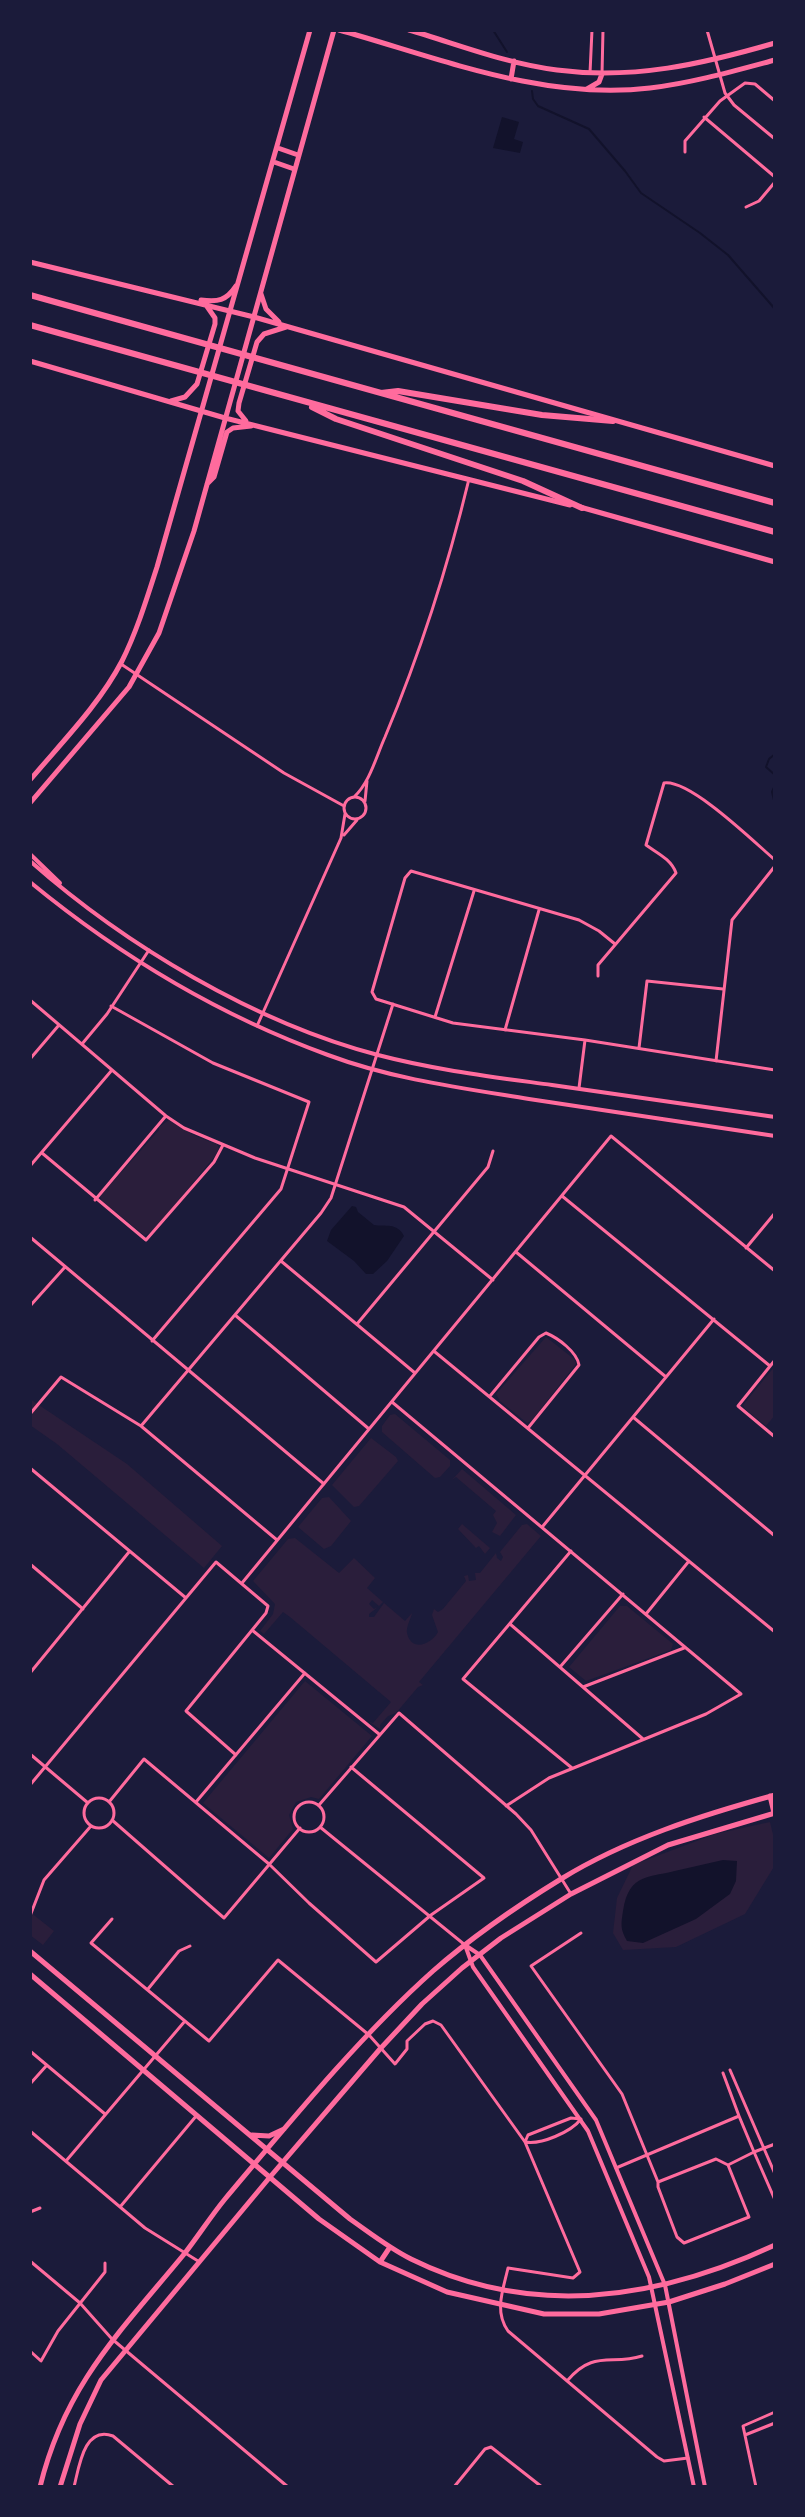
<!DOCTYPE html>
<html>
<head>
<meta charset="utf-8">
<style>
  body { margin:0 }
  #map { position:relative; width:805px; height:2517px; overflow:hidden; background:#1b1b3a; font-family:Montserrat,sans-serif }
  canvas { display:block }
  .frame { position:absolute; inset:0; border:32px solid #1b1b3a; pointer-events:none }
</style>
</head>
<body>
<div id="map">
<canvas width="805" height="2517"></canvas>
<div class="frame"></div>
</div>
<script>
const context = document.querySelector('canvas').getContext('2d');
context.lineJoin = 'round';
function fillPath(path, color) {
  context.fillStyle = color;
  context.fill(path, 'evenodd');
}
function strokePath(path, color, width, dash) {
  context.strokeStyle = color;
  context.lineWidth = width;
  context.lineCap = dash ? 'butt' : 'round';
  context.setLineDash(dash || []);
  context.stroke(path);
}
const green = new Path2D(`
  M169 1120C185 1131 198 1138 217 1144L219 1148 215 1156 155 1229 145 1236 102 1201 100 1196 159 1130V1127Z
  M546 1337 574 1359 576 1364 532 1420 527 1423 500 1401 496 1394Z
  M775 1366V1415L766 1426 745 1409 743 1405Z
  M30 1399 127 1464 222 1546 204 1568 57 1444 30 1425Z
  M395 1414 450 1460V1466L440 1477 435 1478 382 1432V1426L390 1415Z
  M371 1438 396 1457 398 1461 359 1506 354 1507 332 1485Z
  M462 1469 516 1515 500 1536 492 1532 497 1523 493 1515 496 1511 456 1477 452 1480Z
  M329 1497 351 1521 331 1546 324 1549 298 1527 322 1498Z
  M462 1524 490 1548 485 1554 479 1546 476 1548 458 1529Z
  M527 1524 541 1536 419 1682 423 1685 418 1687 396 1713 388 1716 380 1725V1729L368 1721 373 1723 391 1702 290 1617 283 1612 264 1634 260 1631 273 1614 275 1604 253 1581 288 1539 295 1538 339 1573 354 1558 375 1578 367 1588 383 1602 379 1606 372 1600 369 1604 374 1609 378 1607 369 1614V1617H374L384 1603 405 1621 412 1613C411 1619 406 1626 407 1633 411 1652 431 1645 438 1632L432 1615 434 1609 438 1612 443 1609 466 1581 464 1576 468 1575 469 1581 476 1580 475 1573H480L496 1553 497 1558 501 1561 503 1557 500 1552 522 1525Z
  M620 1606H627L673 1644 671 1650 586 1681 569 1667Z
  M305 1681 372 1736 319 1799 311 1797 296 1802 289 1815 293 1829 269 1858 203 1803Z
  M770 1822 775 1843V1865L745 1914 676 1947 623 1950 613 1933 617 1898 633 1865 715 1834Z
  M30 1912 54 1931 43 1945 30 1935Z`);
const water = new Path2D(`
  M502 117 519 122 514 139 523 142 520 153 493 148Z
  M352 1206 356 1207 358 1212 374 1225C385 1227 397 1222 404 1236L387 1261 373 1274H366L354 1261 327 1241 331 1230Z
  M723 1860 737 1861 736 1881 730 1894 696 1919 643 1943 627 1941C620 1929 621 1924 623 1911 629 1872 650 1878 679 1870 694 1867 708 1863 723 1860Z`);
const stream = new Path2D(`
  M493 30 507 52
  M532 91 533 99 538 106 589 129 625 171 641 193 700 233 728 255 775 309
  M775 754 769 759 766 767 775 775
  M774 800 772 792 775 785`);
const minor = new Path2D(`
  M707 30 725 93 734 105 775 139
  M590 73 592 30
  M602 74 603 30
  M704 117 775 177
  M685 152V141L720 101 745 83 755 84 775 101
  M746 207 759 201 775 182
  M121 664 284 773 344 806
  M344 808a11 11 0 1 1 22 0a11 11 0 1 1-22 0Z
  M354 797C370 782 376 757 385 737 419 656 448 566 469 479
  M365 801 367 781
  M344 835 357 820
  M615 944 599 931 579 920 411 871 405 878 372 992 376 999 453 1023 585 1040 775 1070
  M598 976V965L676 873C671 859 657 853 646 845L664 783C690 779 754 842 775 860
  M30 1000 166 1116 184 1128 255 1158 404 1207 493 1280
  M111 1006 213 1063 309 1102 281 1189 152 1341
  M435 1017 474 891
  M257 1026 341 838 345 814
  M505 1030 539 910
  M82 1044 107 1014 149 950
  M639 1048 647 981 723 989
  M30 1059 59 1025
  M716 1061 732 920 775 866
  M579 1088 585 1040
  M42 1153 146 1240 214 1162 223 1145
  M30 1166 112 1070
  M562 1196 770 1366
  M95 1200 165 1117
  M30 1237 324 1484
  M746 1248 775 1213
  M516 1252 666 1377
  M281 1261 415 1373
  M30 1306 65 1267
  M235 1315 369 1429
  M357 1324 488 1167 493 1151
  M435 1352 775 1632
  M775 1360 738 1406 775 1437
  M490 1396 539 1337 546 1333C558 1338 577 1352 579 1365L528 1428
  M392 1402 741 1694 706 1714 549 1778 506 1806
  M30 1414 61 1377 141 1426 277 1540
  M633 1417 775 1536
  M141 1426 321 1213 331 1198 393 1004
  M30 1468 186 1598
  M543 1526 714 1319
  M571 1551 463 1679 572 1768
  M30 1564 83 1609
  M242 1583 611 1136 775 1271
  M646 1614 689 1561
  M510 1624 643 1739
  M252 1630 379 1734
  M560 1667 623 1594
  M30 1673 129 1552
  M583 1687 684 1648
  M30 1754 88 1803
  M30 1785 216 1562 268 1606 266 1613 186 1711 236 1755
  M84 1813a15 15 0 1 1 30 0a15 15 0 1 1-30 0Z
  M109 1802 144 1759 269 1864 309 1903 376 1962 431 1915 484 1878 351 1767
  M196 1802 305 1673
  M294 1817a15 15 0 1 1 30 0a15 15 0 1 1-30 0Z
  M319 1805 399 1713 516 1814 531 1830 571 1894
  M112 1820 224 1918 300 1828
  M320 1827 465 1945
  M30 1916 44 1880 91 1826
  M112 1919 91 1943 209 2041 278 1960 369 2035 395 2064 407 2049V2041L425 2024 433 2021 441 2025 525 2142 580 2272 573 2278 508 2268C503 2290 494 2311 508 2331L657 2457 664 2461 688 2458
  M581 1933 531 1966 622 2094 658 2182
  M148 1989 179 1951 190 1946
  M30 2051 105 2114
  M730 2070 775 2174
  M723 2073 739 2116
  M30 2084 47 2065
  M571 2118 581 2119C571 2132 541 2145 525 2142L528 2135Z
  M30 2131 145 2228 198 2261
  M66 2161 185 2021
  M728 2165 716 2159 658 2182V2187L677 2237 684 2243 749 2217 728 2165 754 2152 775 2200
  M616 2168 739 2116 754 2152 775 2144
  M120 2207 197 2115
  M30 2212 40 2208
  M30 2261 80 2303 112 2339 288 2487
  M30 2351 41 2361 58 2331 105 2272V2263
  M567 2381C594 2349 611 2366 642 2356
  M745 2435 775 2423
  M74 2487C79 2467 84 2425 113 2436L174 2487
  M454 2487 485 2449 491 2447 542 2487
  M756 2487 743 2426 775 2412`);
const tertiary = new Path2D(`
  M30 854 60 883
  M30 861C125 945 255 1023 378 1055 435 1070 494 1077 552 1085 626 1096 701 1106 775 1117
  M30 882C120 956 218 1015 328 1055 392 1079 461 1088 529 1099 611 1112 693 1124 775 1136
  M465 1945 480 1955 596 2120 665 2285 705 2487
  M465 1945 473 1967 588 2131 649 2277 694 2487`);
const secondary = new Path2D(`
  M339 30C439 58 544 101 650 88 692 83 734 71 775 60
  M409 30C457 44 507 64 557 70 633 80 703 64 775 43
  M511 79 514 61
  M587 89 599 82 602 74
  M278 148 298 155
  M274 162 294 169
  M30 262 254 317 775 466
  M261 294 266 309 279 322
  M201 300C218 302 226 301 236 286
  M30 361 225 418 570 505
  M171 401 185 397 197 384 215 324V318L206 305
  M246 421 238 411 239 403 257 342 264 334 286 327
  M207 484 214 477 227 432 233 428 251 426
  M580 507 775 562
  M30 780C62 742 99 705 122 661 137 631 147 598 157 567L310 30
  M30 803 129 687 159 633 194 531 334 30
  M770 1796 774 1813
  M30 1951 350 2219C370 2233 389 2248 411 2259 532 2319 657 2300 775 2245
  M30 1974 319 2219 380 2262 447 2292 544 2314H599L669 2302 725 2284 775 2264
  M252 2135 269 2136 284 2129
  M380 2262 390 2247
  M40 2487C65 2384 121 2331 185 2253 199 2235 211 2216 225 2199 289 2123 359 2037 433 1971 472 1937 517 1906 561 1879 626 1839 702 1815 775 1795
  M60 2487 80 2424 101 2380 270 2177 380 2049 422 2004 462 1968 501 1938 571 1894 668 1845 775 1813`);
const motorway = new Path2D(`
  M30 295 775 503
  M30 325 775 532
  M381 393 398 391 542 415 613 421
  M312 407 336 419 523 481 582 508`);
fillPath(green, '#2a1e3b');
fillPath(water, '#12122b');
strokePath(stream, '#12122b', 2);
strokePath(minor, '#ff6b9d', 3);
strokePath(tertiary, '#ff6b9d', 4);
strokePath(secondary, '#ff6b9d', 5);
strokePath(motorway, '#ff6b9d', 6);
</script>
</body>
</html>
